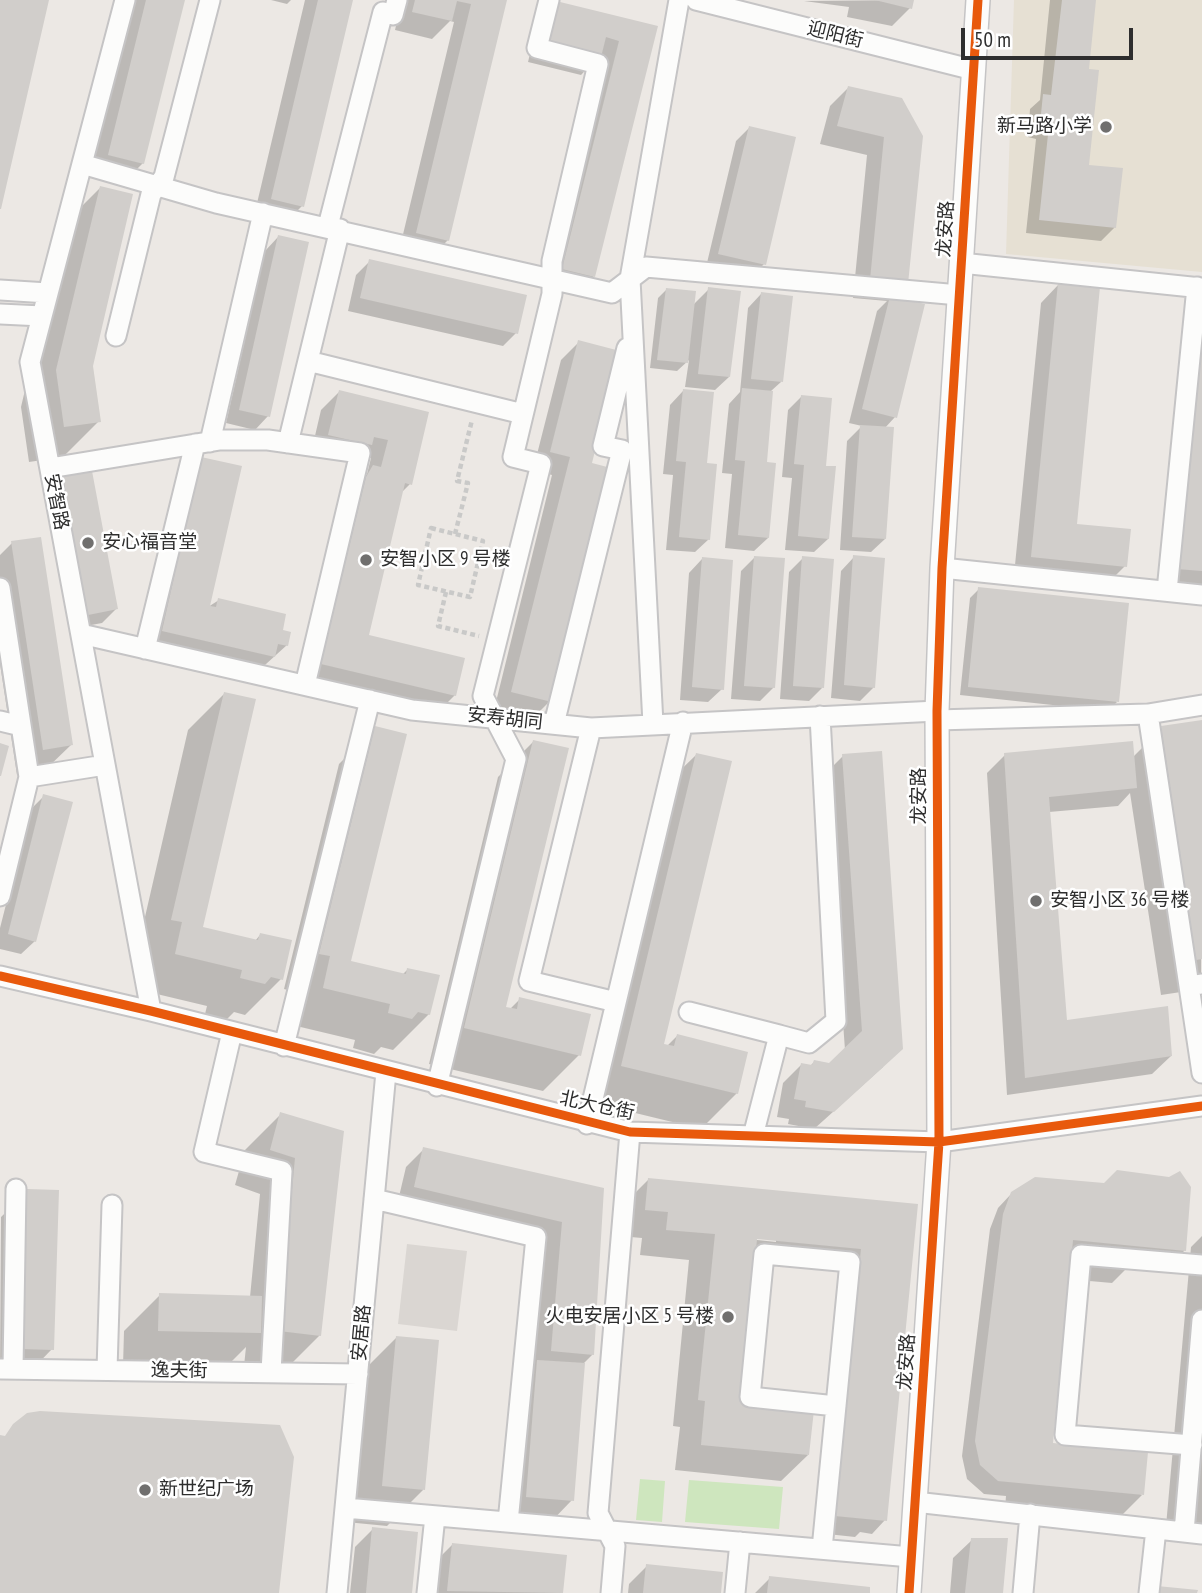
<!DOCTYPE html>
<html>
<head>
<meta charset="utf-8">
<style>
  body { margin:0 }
  #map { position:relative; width:1202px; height:1593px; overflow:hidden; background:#ece8e4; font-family:"PT Sans Narrow",sans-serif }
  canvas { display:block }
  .scale { position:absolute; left:961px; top:28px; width:172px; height:32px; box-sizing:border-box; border:4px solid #2e2e2e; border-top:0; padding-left:9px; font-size:21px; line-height:24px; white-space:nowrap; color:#2e2e2e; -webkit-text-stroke:5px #fff; paint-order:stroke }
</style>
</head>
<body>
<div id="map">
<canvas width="1202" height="1593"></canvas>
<div class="scale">50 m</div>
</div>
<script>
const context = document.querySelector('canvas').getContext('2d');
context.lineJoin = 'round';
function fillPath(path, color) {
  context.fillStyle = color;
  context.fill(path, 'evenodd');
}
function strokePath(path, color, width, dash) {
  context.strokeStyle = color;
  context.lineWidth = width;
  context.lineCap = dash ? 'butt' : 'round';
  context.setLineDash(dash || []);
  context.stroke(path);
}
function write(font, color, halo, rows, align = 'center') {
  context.font = font + ' "PT Sans Narrow","Noto Sans SC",sans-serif';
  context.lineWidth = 5;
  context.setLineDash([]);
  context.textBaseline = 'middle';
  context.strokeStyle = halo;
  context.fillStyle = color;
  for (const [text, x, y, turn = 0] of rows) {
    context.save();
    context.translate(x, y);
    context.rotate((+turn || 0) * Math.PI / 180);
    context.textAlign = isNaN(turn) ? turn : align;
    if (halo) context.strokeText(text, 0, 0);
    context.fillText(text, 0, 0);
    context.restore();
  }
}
const education = new Path2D(`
  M1014 0H1202V272L1006 254Z`);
const green = new Path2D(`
  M640 1479 665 1481 662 1522 636 1520Z
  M689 1480 783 1487 779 1529 685 1522Z`);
const plaza = new Path2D(`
  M407 1244 467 1251 457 1331 398 1324Z`);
const shadow = new Path2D(`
  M134 0H183L143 163 125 181 91 173Z
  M271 0H291L287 4Z
  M305 0H351L302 206 284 224 254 216Z
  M402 0H505L448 240 430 258 399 251 454 22 450 21 432 39 395 30Z
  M912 0 910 8 892 26 847 17 849 7 804 1Z
  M1050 0H1095L1087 70V166L1115 227 1101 241 1026 233 1036 139 1028 137 1030 109 1040 100Z
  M538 21 656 28 594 276 575 294 545 287 598 57 581 75 528 62Z
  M848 88 901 100 895 417 884 429 885 539 871 552 840 550 847 441 862 426 849 423 877 311 887 301 853 298 867 155 820 144 830 106Z
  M750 127 764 264 750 278 706 267 736 141Z
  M100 188 91 366 99 421 63 457 29 462 21 407 64 224Z
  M278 237 268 416 255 430 226 423 265 251Z
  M370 261 516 333 503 346 348 311 356 275Z
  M1059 284 1075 525 1125 566 1107 584 1014 575 1041 303Z
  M667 289 693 305 709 289 729 377 715 390 685 387 689 360 677 371 650 368 658 298Z
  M761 294 781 382 771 391 765 463 768 538 754 551 725 548 732 474 722 473 729 404 740 392 748 308Z
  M1202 299V590L1160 586Z
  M579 342 590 465 550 701 532 719 494 710 552 475 533 470 561 360Z
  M683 391 705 465 709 539 695 552 666 550 673 475 663 474 670 405Z
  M339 392 427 413 410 484 401 493 367 636 455 695 437 713 304 682 355 486 367 474 371 458 360 455 353 462 311 453 321 410Z
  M801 397 824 467 828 539 814 552 785 550 792 478 782 477 788 410Z
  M202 459 208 607 219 600 281 631 287 645 255 674 145 649Z
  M45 492 116 609 102 623 70 629Z
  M12 543 71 745 44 771 17 775 0 664V555Z
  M854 557 874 687 860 701 831 698 841 571Z
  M754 558 774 687 760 701 731 699 741 571Z
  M803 558 822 688 809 701 780 699 789 572Z
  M702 559 722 689 708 702 680 700 689 573Z
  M979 589 1117 702 1108 711 960 695 970 598Z
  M224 694 201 928 255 941 260 935 281 979 245 1015 234 1012 227 1019 205 1014 207 1006 140 990 136 956 188 730Z
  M1202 721 1201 989 1161 995 1130 793 1118 806 1049 812 1066 1022 1171 1056 1152 1074 1007 1095 987 773 1005 755 1133 757 1162 728Z
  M375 728 349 962 402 975 408 969 429 1014 393 1050 381 1047 374 1054 353 1048 355 1040 288 1024 296 992 284 989 339 764Z
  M534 741 504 1008 510 1009 520 999 579 1055 543 1091 429 1064 498 777Z
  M696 755 662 1045 667 1046 677 1036 737 1093 701 1129 586 1101 660 790Z
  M843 756 883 1067 814 1129 788 1124 789 1119 777 1117 783 1083 801 1065 809 1067 814 1062 829 1065 845 1050 825 774Z
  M44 796 35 941 21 954 0 949V928L30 810Z
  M281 1114 342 1132 320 1335 284 1371 244 1366 246 1347 224 1369 123 1366 124 1331 160 1295 250 1297 260 1194 235 1185 245 1150Z
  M424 1149 602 1189 593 1354 583 1364 572 1500 546 1527 500 1523 511 1388 534 1365 545 1240 397 1205 406 1167Z
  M648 1180 916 1206 885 1520 872 1534 860 1532 855 1537 818 1533 844 1266 754 1253 739 1405 808 1455 781 1481 675 1470 680 1427 673 1426 689 1260 640 1255 642 1238 619 1236 622 1206ZM749 1236 776 1239V1242L748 1239Z
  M28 1191 52 1349 26 1376 0 1375 1 1217Z
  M1012 1193 1185 1250 1171 1264 1134 1261 1112 1283 1067 1279 1051 1445 1142 1495 1106 1531 1004 1521 1006 1496 984 1494 967 1479 962 1456 990 1229 998 1208Z
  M1202 1236V1533L1165 1537 1191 1247Z
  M397 1337 423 1490 387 1526 346 1522 361 1373Z
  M373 1529 411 1593H350L355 1547Z
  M972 1540 1001 1593H950L953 1558Z
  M452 1545 566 1557 562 1593H431L434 1563Z
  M647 1566 719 1593H628L629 1584Z
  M770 1578 868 1593H755Z`);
const building = new Path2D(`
  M0 0H49L1 209H0Z
  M146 0H185L144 164 108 155Z
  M318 0H353L304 207 271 199Z
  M415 0H507L449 241 416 233 471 4 457 1 452 21 412 12Z
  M875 0H914L912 9Z
  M1062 0H1096L1089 69 1099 70 1089 165 1123 168 1116 228 1039 220 1049 125 1040 124 1043 94 1051 95Z
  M556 1 658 26 595 277 562 269 619 41 606 37 601 57 545 44Z
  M848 86 902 98 923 136 908 284 870 280 884 137 837 126Z
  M749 126 796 137 766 265 718 254Z
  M100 186 133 194 93 366 101 422 64 427 56 370Z
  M278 235 309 242 270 417 239 410Z
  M369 259 527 295 518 334 360 298Z
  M1058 283 1100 287 1077 524 1131 529 1127 567 1031 557Z
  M708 287 741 291 730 377 698 374Z
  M666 288 696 291 688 363 657 360Z
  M761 292 793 296 783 382 751 379Z
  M890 296 925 304 897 418 862 409Z
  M1202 332V571L1177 569Z
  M578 340 620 351 592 463 611 468 552 702 511 692 570 457 550 452Z
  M742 388 773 391 767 462 776 463 769 538 738 535 745 461 735 460Z
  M683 389 714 392 707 463 717 464 710 540 679 537 686 462 676 461Z
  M339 390 429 412 412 485 405 483 369 635 465 658 456 696 321 664 366 477 373 465 381 467 388 440 374 437 372 445 328 435Z
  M801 395 832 398 826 466H836L829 539 798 536 804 465 794 464Z
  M860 425 894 427 886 539 852 537Z
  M201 457 242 466 210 606 216 607 218 598 286 614 283 630 291 632 288 646 278 644 275 657 162 631Z
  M92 471 118 609 83 616 58 477Z
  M41 537 73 745 43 750 11 541Z
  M853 555 885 558 875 688 844 685Z
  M754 556 785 558 775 688 744 686Z
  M802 556 834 559 824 688 793 686Z
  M702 557 733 560 724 690 692 687Z
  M978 587 1129 603 1119 702 968 687Z
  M224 692 256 699 203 927 258 940 260 933 292 940 283 980 271 977 265 984 240 978 242 970 175 954 182 922 171 920Z
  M1202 720V959L1196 960 1161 726Z
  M375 726 407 734 351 961 406 974 407 968 440 975 430 1015 418 1012 412 1019 388 1013 390 1004 323 988 330 956 319 954Z
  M533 740 569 748 506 1007 517 1009 519 997 591 1014 581 1056 464 1028Z
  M1133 741 1137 788 1049 797 1067 1020 1168 1006 1172 1056 1025 1078 1004 753Z
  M0 743 9 746 1 776H0Z
  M882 751 903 1049 834 1112 805 1107 806 1101 794 1099 801 1063 812 1065 814 1060 829 1063 862 1031 842 754Z
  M696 753 732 761 664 1044 674 1046 677 1034 748 1052 738 1094 621 1066Z
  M43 794 73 802 36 942 8 934Z
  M280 1112 344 1131 321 1336 279 1331 295 1158 270 1150Z
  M423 1147 604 1188 594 1355 551 1351 562 1222 414 1187Z
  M1117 1170 1169 1177 1180 1171 1191 1187 1186 1251 1073 1240 1053 1443 1148 1452 1144 1495 998 1481 980 1465 975 1441 1003 1214 1011 1192 1035 1177 1104 1183Z
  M648 1178 918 1204 887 1521 835 1516 861 1249 757 1239 741 1403 814 1410 809 1455 701 1445 705 1401 698 1400 715 1234 666 1230 668 1212 645 1210Z
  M27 1189 59 1190 54 1350 22 1349Z
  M159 1293 262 1296 261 1333 158 1331Z
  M396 1336 439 1340 425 1490 382 1486Z
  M537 1360 585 1363 574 1501 526 1497Z
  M40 1411 280 1425 294 1457 279 1593H0V1435L5 1436 13 1424 27 1413Z
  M372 1527 418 1532 412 1593H366Z
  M971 1538H1008L1003 1593H965Z
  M452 1543 567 1555 563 1593 447 1591Z
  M646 1564 723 1572 721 1593H643Z
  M769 1576 870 1587V1593H767Z
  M1157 1586 1198 1590 1197 1593H1156Z`);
const path = new Path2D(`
  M431 528 483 541 470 597 418 585Z
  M455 534 468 483 457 481 472 420
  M446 592 438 626 479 636`);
const minor = new Path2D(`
  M125 0 30 362 151 1011
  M696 0 974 70
  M82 164 216 203 612 293 646 267 959 295
  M328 226 383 12 393 15 397 0
  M961 263 1202 288
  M0 290 48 293
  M0 314 42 316
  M116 336 151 194 164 177 210 0
  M308 361 523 414
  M210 442 263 213
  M288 443 340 229
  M50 468 220 440H268L360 453 305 685
  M942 568 1202 595
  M0 588 29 777
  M1167 591 1197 287
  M81 634 412 710 591 728 937 711
  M145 649 195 444
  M1148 714 1202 705
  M937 720 1148 714 1189 986
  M0 721 21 726
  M554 724 622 450 603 446 627 348
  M653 724 630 279 679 0
  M591 728 529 981 616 1002
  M0 896 29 777 105 765
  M0 976 151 1011 630 1132 939 1142 1202 1106
  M1201 984 1189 986 1202 1073
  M689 1012 779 1035
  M232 1032 204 1152 282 1171 271 1372
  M284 1046 370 700
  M437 1086 516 759 483 696 541 464 513 457 552 294V261L598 64 537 48 549 0
  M587 1124 683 722
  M753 1136 779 1035 809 1043 836 1021 820 716
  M374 1199 536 1237 508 1522
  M0 1369 358 1374
  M13 1369 16 1189
  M107 1370 112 1205
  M1192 1445 1065 1435 1081 1255 1202 1265
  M915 1502 1202 1534
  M345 1508 911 1557
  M1184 1532 1202 1320
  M822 1549 850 1262 764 1254 750 1397 836 1406
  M337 1593 386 1072
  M427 1593 435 1516
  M611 1593 615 1546 598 1513 630 1132
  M735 1593 740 1542
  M1023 1593 1030 1514
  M1149 1593 1156 1529`);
const tertiary = new Path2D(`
  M909 1593 939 1142 937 711 942 568 978 0`);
const cycleway = new Path2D(`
  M0 976 151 1011 630 1132 939 1142 1202 1106
  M909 1593 939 1142 937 711 942 568 978 0`);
const markers = [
  [1106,127,7,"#706f6e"],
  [88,543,7,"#706f6e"],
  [366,560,7,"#706f6e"],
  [1036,901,7,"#706f6e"],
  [728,1317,7,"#706f6e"],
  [145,1490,7,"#706f6e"]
];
const streetNames = [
  ["迎阳街",835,35,14],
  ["龙安路",946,229,-86],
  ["安智路",56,502,79],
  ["安寿胡同",505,719,6],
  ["龙安路",920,796,-90],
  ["北大仓街",597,1106,12],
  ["安居路",362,1333,-85],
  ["龙安路",907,1362,-86],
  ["逸夫街",179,1371,1]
];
const poiNames = [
  ["新马路小学",1092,127,"right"],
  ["安心福音堂",102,543],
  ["安智小区 9 号楼",380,560],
  ["安智小区 36 号楼",1050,901],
  ["火电安居小区 5 号楼",714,1317,"right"],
  ["新世纪广场",159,1490]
];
fillPath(education, '#e6e0d3');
fillPath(green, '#cee6be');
fillPath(plaza, '#dad6d2');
fillPath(shadow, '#0003');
fillPath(building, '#d1cecb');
strokePath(minor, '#c5c4c5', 23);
strokePath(tertiary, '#c5c4c5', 26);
strokePath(path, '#c9c9c8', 4.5, [5, 3.5]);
strokePath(minor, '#fcfcfb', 19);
strokePath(tertiary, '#fcfcfb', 23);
strokePath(cycleway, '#e8590c', 9);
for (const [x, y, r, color] of markers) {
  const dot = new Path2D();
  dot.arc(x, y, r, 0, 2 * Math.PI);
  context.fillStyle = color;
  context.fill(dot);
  strokePath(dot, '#fff', 2.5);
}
write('19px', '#2e2e2e', '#fff', streetNames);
write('19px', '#2e2e2e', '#fff', poiNames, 'left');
</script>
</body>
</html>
